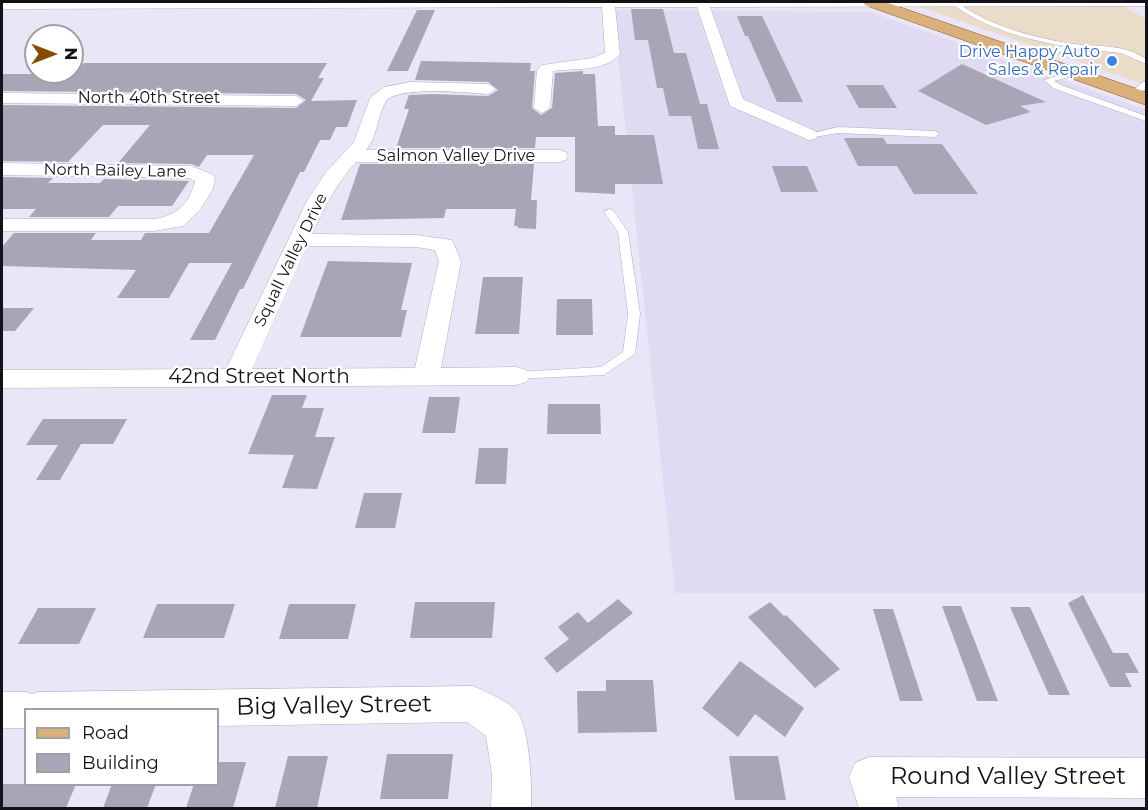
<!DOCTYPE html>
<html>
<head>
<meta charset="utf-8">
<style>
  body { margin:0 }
  #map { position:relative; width:1148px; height:810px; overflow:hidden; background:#eae5f7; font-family:Montserrat,sans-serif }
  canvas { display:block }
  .frame { position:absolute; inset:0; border:3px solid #141218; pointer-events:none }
  .legend { position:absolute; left:24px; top:708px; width:195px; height:78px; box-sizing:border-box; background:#fff; border:2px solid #a1a0a3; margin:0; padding:8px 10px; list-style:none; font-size:18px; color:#141218 }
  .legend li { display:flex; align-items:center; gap:12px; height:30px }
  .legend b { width:30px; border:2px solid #a1a0a3 }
  .north { position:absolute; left:24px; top:24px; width:60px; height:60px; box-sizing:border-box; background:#fff; border:2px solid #a1a0a3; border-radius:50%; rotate:90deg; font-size:16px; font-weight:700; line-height:24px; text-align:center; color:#141218 }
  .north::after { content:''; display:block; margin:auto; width:21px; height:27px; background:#864c02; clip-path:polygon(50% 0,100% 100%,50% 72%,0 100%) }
</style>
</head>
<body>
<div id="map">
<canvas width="1148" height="810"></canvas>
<div class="frame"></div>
<ul class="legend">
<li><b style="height:8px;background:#d9af7a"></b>Road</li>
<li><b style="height:16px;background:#aaa5b6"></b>Building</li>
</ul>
<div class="north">N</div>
</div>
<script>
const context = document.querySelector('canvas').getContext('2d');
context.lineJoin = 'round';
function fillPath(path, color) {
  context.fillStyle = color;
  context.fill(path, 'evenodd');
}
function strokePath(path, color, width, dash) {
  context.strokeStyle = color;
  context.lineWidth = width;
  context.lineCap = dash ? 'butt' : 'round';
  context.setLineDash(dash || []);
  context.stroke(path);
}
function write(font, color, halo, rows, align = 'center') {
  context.font = font + ' Montserrat,sans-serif';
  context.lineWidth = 4.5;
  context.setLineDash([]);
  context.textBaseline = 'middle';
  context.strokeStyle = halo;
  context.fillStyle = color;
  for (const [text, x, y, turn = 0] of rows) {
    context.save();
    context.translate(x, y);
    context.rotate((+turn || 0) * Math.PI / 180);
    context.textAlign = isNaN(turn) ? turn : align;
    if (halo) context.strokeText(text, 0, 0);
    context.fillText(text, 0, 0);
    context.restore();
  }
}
const commercial = new Path2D(`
  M1121 5 1146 19V85L917 6Z`);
const built = new Path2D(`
  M613 10 871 12 1146 110V593H675Z`);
const building = new Path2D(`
  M631 9H663L674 53H686L700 104H707L719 149H698L691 116H669L663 88H657L648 40H635Z
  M417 10H435L408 71H387Z
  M737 16H762L803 102H777L748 36H745Z
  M421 61 531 63 530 71H535L532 108 541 115 552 108 555 73 583 71V74H595L598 126H615V135H654L663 184H615V194L575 192V137H536L535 148H396L409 109H404L409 95 432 94 488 96 498 90 488 82 415 80Z
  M84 63H327L318 78H324L311 101 357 100 347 127H336L330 140H320L304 172H300L243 289H240L215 340H190L232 263H189L169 298H117L136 270 2 266V247L14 233H96L91 240H141L145 233H209L254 155H207L199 167 191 164 118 163 150 125H103L68 162 2 161V105L296 108 306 100 296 94 2 91V74H73Z
  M962 64 1046 102 1020 106 1031 112 986 125 918 91Z
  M846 85H883L897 108H859Z
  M844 138H883L887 144H942L978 194H914L897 166H858Z
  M360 164H534L531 200H537L536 229 517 228 518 226H514L516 209H446L444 218 341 220Z
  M772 166H807L818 192H781Z
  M2 177 53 178 48 183H100L104 179 189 181 172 206H118L109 217H29L36 209H2Z
  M328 261 412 263 401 310H407L401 337H300Z
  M483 277H523L519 334H475Z
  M557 299H592L593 335H556Z
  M2 308H34L15 331H2Z
  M272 395H307L302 408H324L315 437H335L317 489 282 488 294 455 248 454Z
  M429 397H460L455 433H422Z
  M548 404H600L601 434H547Z
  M43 419H127L113 444H81L60 480H36L58 445H26Z
  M479 448H508L506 484H475Z
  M364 493H402L395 528H355Z
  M1083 595 1113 653H1128L1139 673H1125L1132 687H1110L1068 603Z
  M618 599 633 613 557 673 544 658 569 639 558 627 578 612 588 623Z
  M415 602H495L492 638H410Z
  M770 602 784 616 786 615 840 669 815 688 748 617Z
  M157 604H235L224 638H143Z
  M289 604H356L348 639H279Z
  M942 606H961L998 701H977Z
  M1010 607H1030L1070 695H1049Z
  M38 608H96L79 644H18Z
  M873 609H893L923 701H900Z
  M740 661 804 708 785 737 755 714 738 737 702 708Z
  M606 680H653L657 732 578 733 577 691H606Z
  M387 754H453L448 799H380Z
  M288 756H328L317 808H275Z
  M729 756H778L786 800H735Z
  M218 762H246L233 808H186L194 784H218Z
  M2 784H76L66 808H2Z
  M112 784H156L147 808H103Z`);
const service = new Path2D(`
  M952 2H956C990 26 1033 38 1074 44 1099 47 1125 44 1146 59V64L1121 53 1073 48 1031 61V57L1064 46C1024 39 985 28 952 4Z
  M1074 71H1077V75L1054 81 1061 85 1146 116V121L1055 89 1044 80Z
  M1143 82H1146V88L1137 96H1131V92Z
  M838 127 935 131 939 134 935 137 838 133 809 138 805 135Z
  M609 209 613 210 628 232 640 314 635 354 604 375 512 379 511 376 517 372 601 367 623 352 628 314 618 232 604 212Z`);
const minor = new Path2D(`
  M2 2H1146V6L710 7 743 99 815 131 818 135 815 139 809 140 730 106 697 7H615L620 54C606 72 574 68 553 71L550 108 542 113 534 108 537 70 542 65 592 58 605 53 602 7 2 9Z
  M411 82 488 84 496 89 488 94C468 93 393 85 385 103 377 118 377 137 366 150H559L566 152 568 156 566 160 559 162H356C336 184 324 207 312 234L416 235 452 240 461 261 441 368 517 367 526 370 530 376 526 382 517 385 2 388V370L226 369 307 201 326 172 354 142 370 98 384 87ZM307 246 416 247 435 250 439 261 415 368 252 369Z
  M2 93 296 96 304 101 296 106 2 103Z
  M2 163 191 166 212 174 215 178 213 189 200 210 183 226 154 231H2V219H154C176 216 190 204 195 181L188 178 2 175Z
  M472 686C484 690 509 702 517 712 530 728 532 788 531 808H491L492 774 486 736 467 722 218 726V710H26V728H2V692H26L32 694 38 692Z
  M869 757 1146 758V798L896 797 899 808H859L849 777 855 763Z`);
const primary = new Path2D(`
  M863 2H885L1146 92V105L865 5Z`);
const markers = [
  [1112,61,6,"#3f7fe0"]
];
const farShopnames = [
  ["Drive Happy Auto",1100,52],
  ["Sales & Repair",1100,70]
];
const farStreetnames = [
  ["North 40th Street",149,98],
  ["Salmon Valley Drive",456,156],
  ["North Bailey Lane",115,171,1],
  ["Squall Valley Drive",291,260,-64]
];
const streetNames = [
  ["42nd Street North",259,377]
];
const nearStreetnames = [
  ["Big Valley Street",334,706,-1],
  ["Round Valley Street",1008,777]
];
fillPath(commercial, '#ebdbc9');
fillPath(built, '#e1daf3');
fillPath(building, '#aaa5b6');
strokePath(service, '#b2adbf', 1);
strokePath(minor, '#b2adbf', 1);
strokePath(primary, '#83561e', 1);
fillPath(service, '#fff');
fillPath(minor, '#fff');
fillPath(primary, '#d9af7a');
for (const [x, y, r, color] of markers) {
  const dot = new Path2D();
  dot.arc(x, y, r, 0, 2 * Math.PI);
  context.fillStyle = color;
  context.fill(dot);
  strokePath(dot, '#fff', 2);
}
write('16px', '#366cbe', '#fff', farShopnames, 'right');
write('16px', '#141218', '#fff', farStreetnames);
write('20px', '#141218', '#fff', streetNames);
write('24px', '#141218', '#fff', nearStreetnames);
</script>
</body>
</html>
